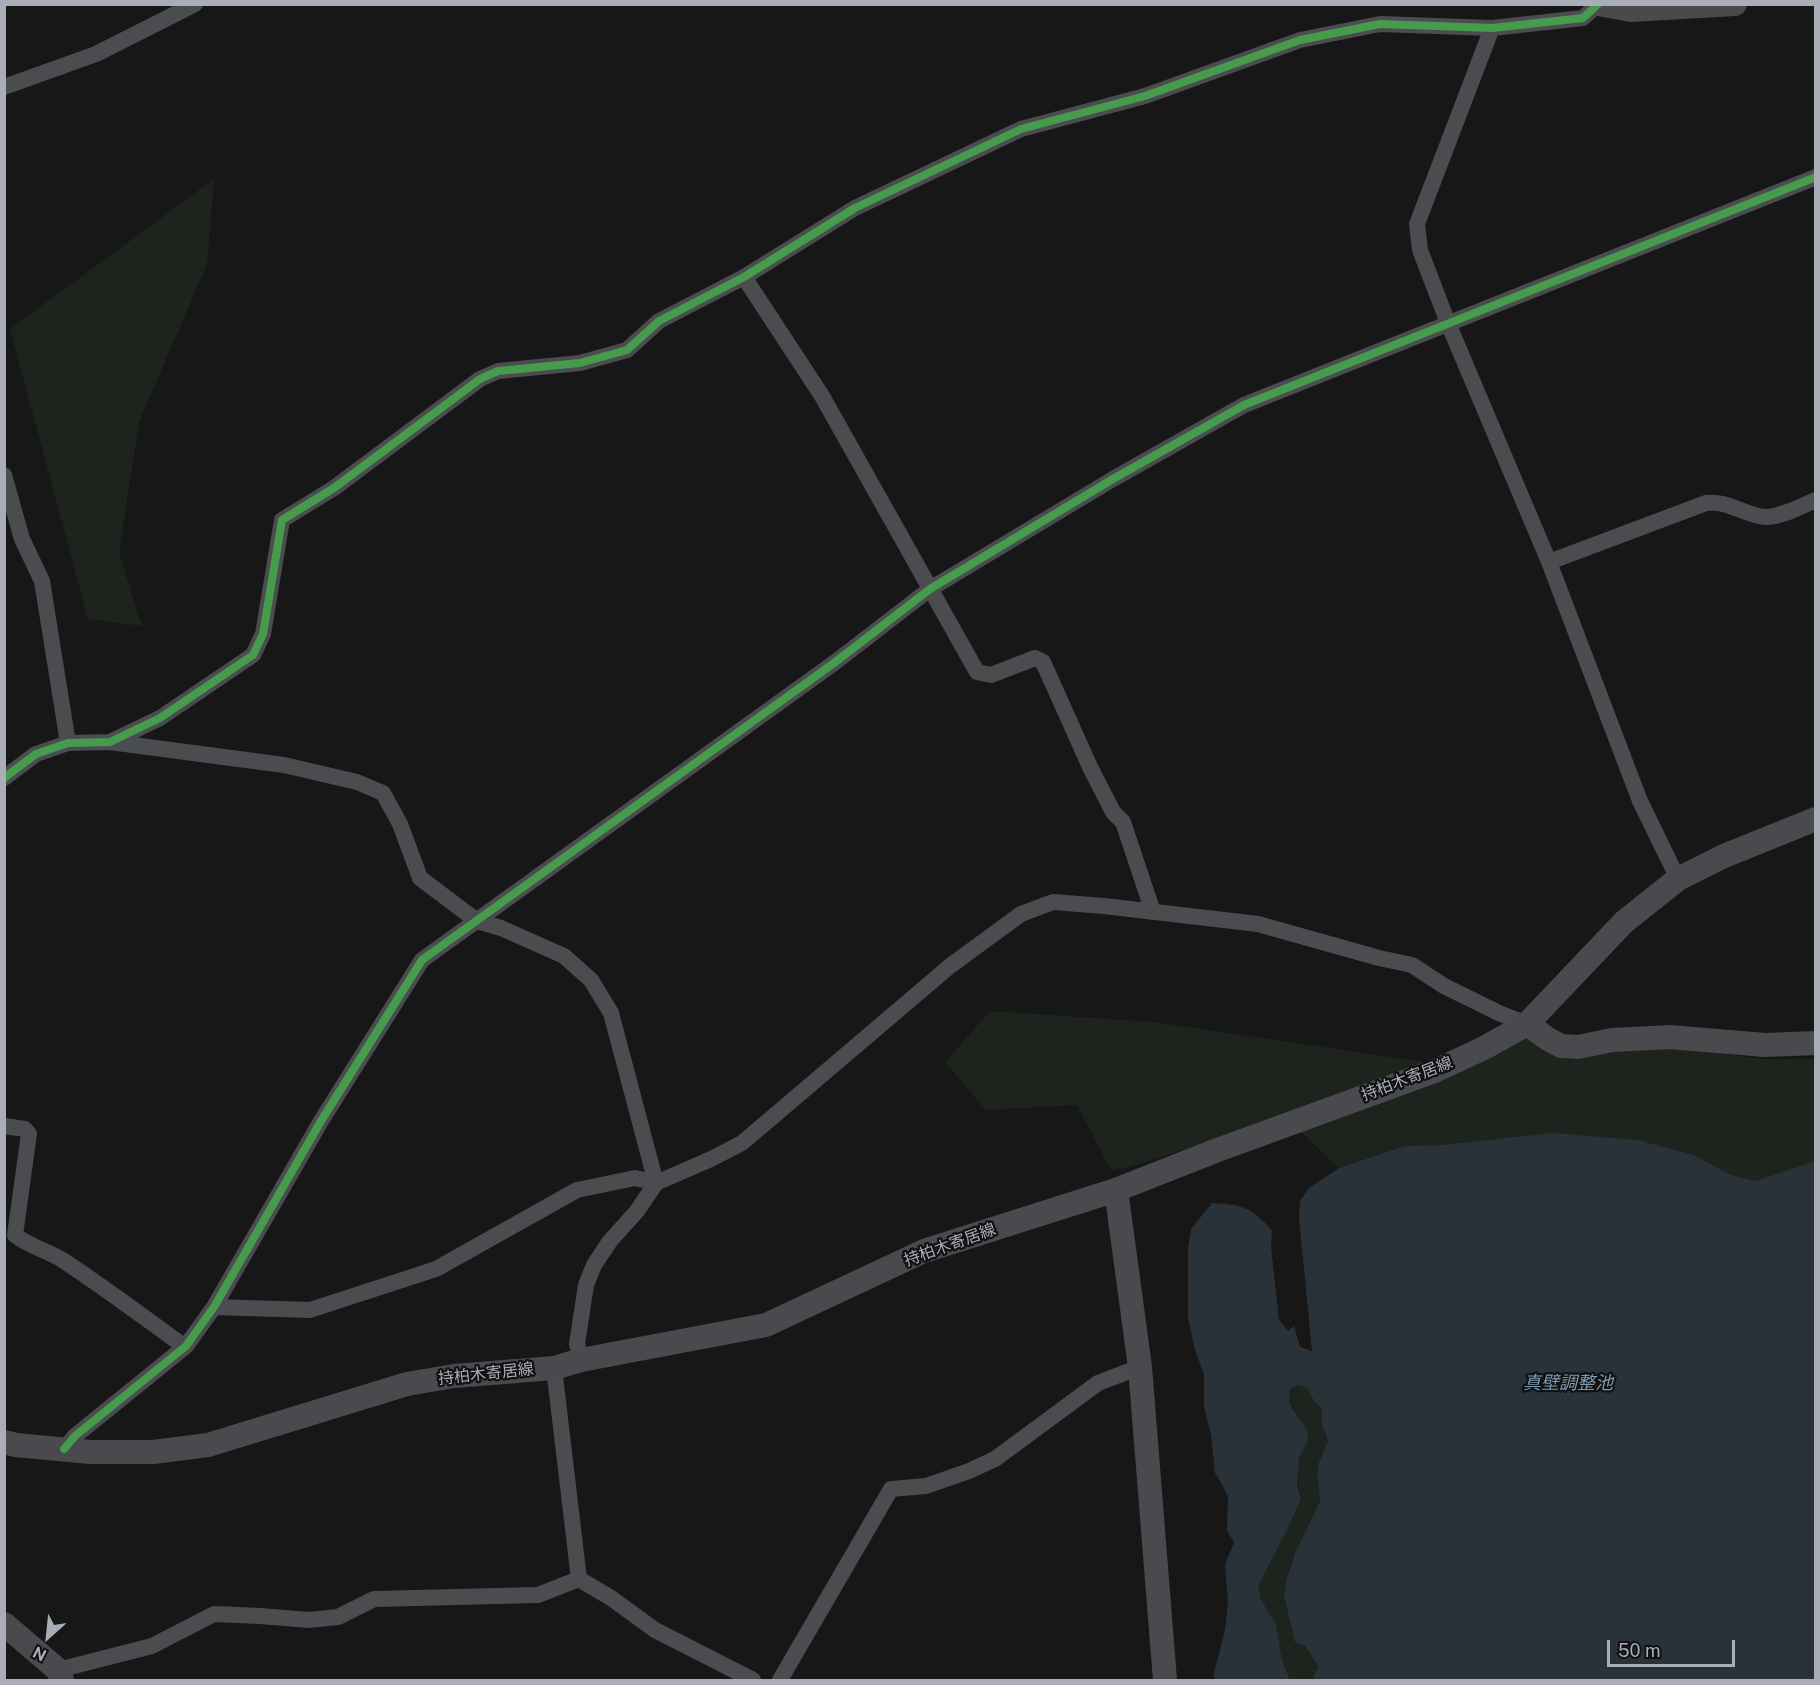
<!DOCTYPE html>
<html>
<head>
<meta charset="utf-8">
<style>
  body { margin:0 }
  #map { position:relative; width:1820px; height:1685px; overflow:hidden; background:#171717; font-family:"Public Sans",sans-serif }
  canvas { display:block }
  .frame { position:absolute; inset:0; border:6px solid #a8adb8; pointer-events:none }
  .north { position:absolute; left:18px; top:1607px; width:60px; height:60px; -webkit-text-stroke:4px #111113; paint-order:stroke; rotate:207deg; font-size:16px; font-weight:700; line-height:24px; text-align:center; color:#a8adb8 }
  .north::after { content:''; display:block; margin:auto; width:21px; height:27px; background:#a8adb8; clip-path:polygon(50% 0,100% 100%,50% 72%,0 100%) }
  .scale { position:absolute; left:1607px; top:1640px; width:128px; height:27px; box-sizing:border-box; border:3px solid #a8adb8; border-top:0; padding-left:8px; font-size:18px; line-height:21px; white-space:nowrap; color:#a8adb8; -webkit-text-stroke:4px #111113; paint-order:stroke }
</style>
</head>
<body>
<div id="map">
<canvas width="1820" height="1685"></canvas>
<div class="frame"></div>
<div class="north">N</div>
<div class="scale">50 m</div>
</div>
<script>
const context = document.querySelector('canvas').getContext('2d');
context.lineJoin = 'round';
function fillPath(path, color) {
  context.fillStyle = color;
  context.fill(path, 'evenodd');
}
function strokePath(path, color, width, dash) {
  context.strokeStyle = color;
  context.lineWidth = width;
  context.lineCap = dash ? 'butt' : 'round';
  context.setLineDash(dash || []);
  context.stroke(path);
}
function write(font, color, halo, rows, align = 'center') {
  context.font = font + ' "Public Sans","Noto Sans JP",sans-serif';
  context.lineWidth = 4.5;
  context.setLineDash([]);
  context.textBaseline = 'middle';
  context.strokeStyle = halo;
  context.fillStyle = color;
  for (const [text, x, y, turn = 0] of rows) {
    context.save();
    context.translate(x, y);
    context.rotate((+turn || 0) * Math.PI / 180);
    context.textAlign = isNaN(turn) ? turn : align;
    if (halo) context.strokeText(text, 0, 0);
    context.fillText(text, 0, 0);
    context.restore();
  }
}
const green = new Path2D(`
  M214 179 207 264 139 422 119 553 142 626 88 619 10 329Z
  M990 1011 1154 1022 1444 1065 1527 1034 1556 1056 1572 1060 1611 1050 1670 1046 1761 1059H1815V1161L1755 1181 1731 1175 1694 1155 1443 1145 1404 1146 1339 1168 1286 1118 1126 1168 1111 1170 1077 1105 986 1110 945 1062Z
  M1298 1385 1307 1388 1314 1401 1322 1408 1324 1432 1328 1441 1319 1462 1317 1473 1320 1501 1295 1553 1287 1578 1284 1595 1288 1611 1305 1646 1319 1667 1313 1676 1314 1680H1290L1282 1660 1276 1624 1260 1598 1259 1584 1301 1499C1294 1474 1297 1463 1308 1440L1289 1399 1290 1388Z`);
const water = new Path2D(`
  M1553 1133 1637 1140 1694 1155 1731 1175 1755 1181 1815 1161V1680H1314L1313 1676 1319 1667 1305 1646 1295 1642 1284 1595 1287 1578 1295 1553 1320 1501 1317 1473 1319 1462 1328 1441 1322 1425V1408L1314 1401 1307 1388 1298 1385 1290 1389 1289 1400 1292 1408 1307 1430 1308 1440 1299 1459 1297 1485 1301 1499 1285 1534 1259 1584 1260 1598 1276 1624 1282 1660 1290 1680H1214V1673L1225 1630 1228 1602 1225 1564 1234 1543 1227 1530 1228 1497 1222 1484 1215 1473 1211 1435 1204 1406V1374L1195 1350 1188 1317V1248L1191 1229 1212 1203C1244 1205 1250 1207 1272 1230L1271 1247 1279 1320 1288 1331 1294 1326 1300 1347 1312 1351 1299 1218 1300 1201 1309 1188 1339 1168 1404 1146 1443 1145Z`);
const street = new Path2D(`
  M1492 28 1417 224 1420 250 1448 323 1549 562 1640 801 1678 879
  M4 87 96 54 195 4
  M744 277 822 396 977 672 991 675 1035 658 1043 662 1090 767 1113 812 1123 822 1153 912
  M4 475 22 539 42 581 68 743
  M1549 562 1706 503C1729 500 1745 516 1766 517 1782 517 1801 506 1816 500
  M110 742 284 765 357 782 383 793 400 824 420 878 477 921 501 928 564 956 591 980 611 1013 656 1183
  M4 778 36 754 68 743 110 742 160 718 253 655 263 634 282 520 334 488 480 379 498 371 580 363 627 350 659 321 744 277 855 208 1021 129 1145 96 1300 40 1380 24 1492 28 1583 18 1598 4
  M4 1126 25 1129 29 1134 15 1235C30 1247 49 1251 64 1261 105 1288 145 1318 185 1347
  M214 1307 310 1310 436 1269 577 1190 635 1178 656 1183
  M581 1360 577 1344 586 1285 594 1265 610 1241 637 1211 656 1183 711 1159 742 1143 950 966 1021 914 1053 902 1104 906 1258 924 1379 958 1412 965 1444 986 1501 1014 1527 1024
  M554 1368 579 1579
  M64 1449 75 1436 186 1346 214 1307 321 1121 422 960 834 663 930 589 1113 479 1244 405 1816 177
  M579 1579 611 1598 655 1630 753 1680
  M58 1670 152 1646 214 1614 260 1616 309 1620 338 1617 374 1599 538 1595 579 1579
  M780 1680 891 1489 926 1486 969 1471 995 1459 1098 1383 1140 1367`);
const secondary = new Path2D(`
  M1598 4 1631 10 1735 4
  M1527 1024 1548 1039 1561 1046 1578 1047 1612 1040 1670 1037 1765 1045 1816 1043
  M1116 1190 1140 1367 1165 1680
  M4 1442 16 1445 90 1452H153L208 1445 407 1384 454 1376 554 1368 581 1360 766 1325 924 1251 1116 1190 1215 1151 1437 1070 1484 1048 1527 1024 1624 922 1678 879 1724 856 1816 819
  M4 1624 58 1670 62 1680`);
const cycleway = new Path2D(`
  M4 778 36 754 68 743 110 742 160 718 253 655 263 634 282 520 334 488 480 379 498 371 580 363 627 350 659 321 744 277 855 208 1021 129 1145 96 1300 40 1380 24 1492 28 1583 18 1598 4
  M64 1449 75 1436 186 1346 214 1307 321 1121 422 960 834 663 930 589 1113 479 1244 405 1816 177`);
const streetNames = [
  ["持柏木寄居線",1407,1079,-21],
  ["持柏木寄居線",950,1245,-20],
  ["持柏木寄居線",486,1374,-6]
];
const waterNames = [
  ["真壁調整池",1568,1383]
];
fillPath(green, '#1d241e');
fillPath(water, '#2a3239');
strokePath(street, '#4b4c50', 16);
strokePath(secondary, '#4a4a4e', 24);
strokePath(cycleway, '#469c4c', 8);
write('16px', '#a8adb8', '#111113', streetNames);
write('italic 18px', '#7f9bb3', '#111113', waterNames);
</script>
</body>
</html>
